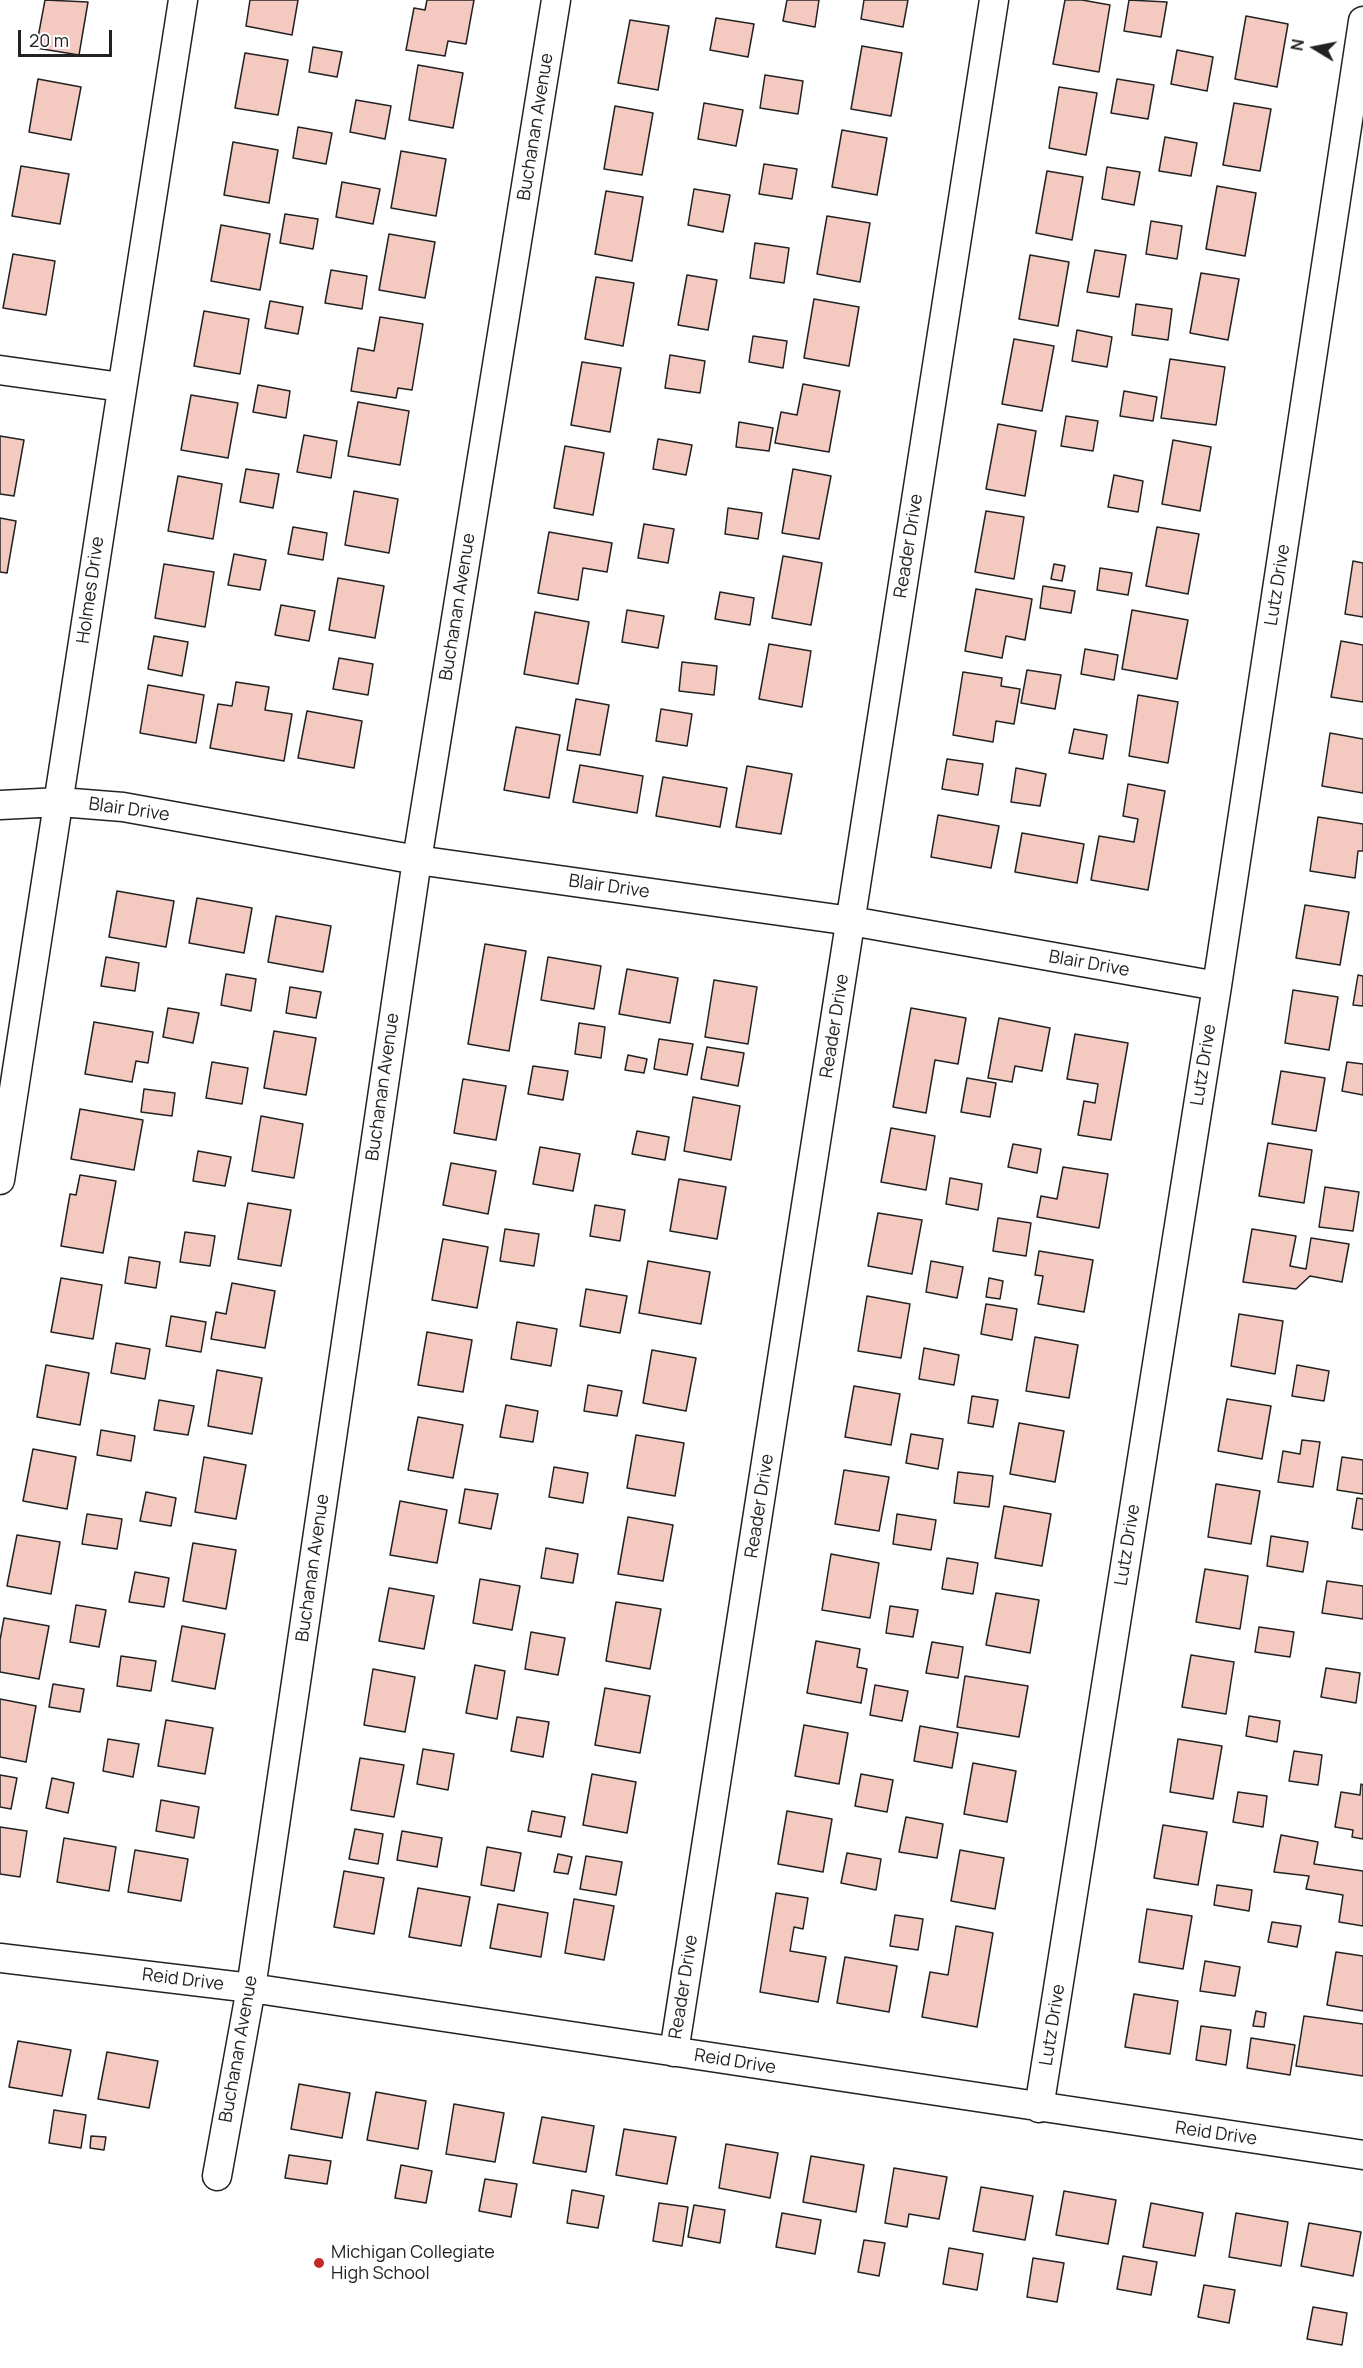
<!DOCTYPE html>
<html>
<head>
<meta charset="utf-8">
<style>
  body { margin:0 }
  #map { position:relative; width:1363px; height:2368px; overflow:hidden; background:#fff; font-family:Manrope,sans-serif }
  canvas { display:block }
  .north { position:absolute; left:1285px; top:18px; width:60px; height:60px; -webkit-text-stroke:4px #fff; paint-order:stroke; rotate:280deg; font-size:16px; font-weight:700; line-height:24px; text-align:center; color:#222 }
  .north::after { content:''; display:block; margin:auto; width:21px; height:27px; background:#222; clip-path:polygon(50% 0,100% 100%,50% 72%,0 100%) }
  .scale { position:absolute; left:18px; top:30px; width:94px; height:27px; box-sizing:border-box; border:3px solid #222; border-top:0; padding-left:8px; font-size:18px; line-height:21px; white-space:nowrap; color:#222; -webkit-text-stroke:4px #fff; paint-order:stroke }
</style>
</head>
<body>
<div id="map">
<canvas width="1363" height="2368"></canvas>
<div class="north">N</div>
<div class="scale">20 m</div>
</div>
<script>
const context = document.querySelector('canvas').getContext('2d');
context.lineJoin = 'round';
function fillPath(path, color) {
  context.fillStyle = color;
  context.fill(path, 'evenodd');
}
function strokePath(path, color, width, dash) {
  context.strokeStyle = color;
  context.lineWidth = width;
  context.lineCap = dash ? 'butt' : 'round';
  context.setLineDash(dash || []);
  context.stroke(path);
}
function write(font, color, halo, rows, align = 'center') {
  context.font = font + ' Manrope,sans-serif';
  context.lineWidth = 4.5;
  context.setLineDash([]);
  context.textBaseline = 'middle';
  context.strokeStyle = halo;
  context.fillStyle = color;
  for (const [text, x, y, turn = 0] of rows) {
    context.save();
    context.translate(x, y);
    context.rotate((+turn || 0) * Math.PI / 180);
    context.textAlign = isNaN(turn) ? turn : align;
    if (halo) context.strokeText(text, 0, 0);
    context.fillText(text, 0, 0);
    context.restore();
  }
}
const building = new Path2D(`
  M45 0 88 2 79 55 36 48Z
  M250 0H298L292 35 246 26Z
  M427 0H474L466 44 448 41 445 56 406 50 414 8 425 10Z
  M787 0H819L815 27 783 21Z
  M864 0H908L903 27 861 19Z
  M1065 0H1082L1110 5 1099 72 1053 64Z
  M1129 0 1167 2 1161 37 1124 31Z
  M1246 16 1288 24 1277 87 1235 79Z
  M716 18 754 24 748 57 710 50Z
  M630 20 669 26 658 90 618 83Z
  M862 46 902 53 891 116 851 109Z
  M313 47 342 52 337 77 309 72Z
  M1177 50 1213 57 1207 91 1171 84Z
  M245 53 288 60 278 115 235 108Z
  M418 65 463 73 453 128 409 120Z
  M765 75 803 81 798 114 760 108Z
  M38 79 81 87 71 140 29 132Z
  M1117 79 1154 85 1148 119 1111 113Z
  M1059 87 1097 93 1086 155 1049 148Z
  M356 100 391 106 385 139 350 132Z
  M704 103 743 110 736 146 698 139Z
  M1234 103 1271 109 1260 171 1223 165Z
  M615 106 653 113 642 175 604 169Z
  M298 127 332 133 326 164 293 158Z
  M842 130 887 138 877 195 832 187Z
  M1165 137 1197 143 1191 176 1159 171Z
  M233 142 278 150 269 203 224 195Z
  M401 151 446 159 436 216 391 208Z
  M764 164 797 169 792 199 759 194Z
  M21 166 69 174 60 224 12 216Z
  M1107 167 1140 172 1134 205 1102 199Z
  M1047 171 1083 177 1072 240 1036 233Z
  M342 182 380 189 373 224 336 217Z
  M1217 186 1256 193 1245 256 1206 249Z
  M694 189 730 195 723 232 688 225Z
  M606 191 643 197 632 261 595 254Z
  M285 214 318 219 313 249 280 243Z
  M827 216 870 223 860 282 817 274Z
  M1151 221 1182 226 1177 259 1146 254Z
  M221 225 270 234 260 290 211 281Z
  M389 234 435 242 425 298 379 290Z
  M755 243 789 248 784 283 750 278Z
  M1095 250 1126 255 1119 297 1087 292Z
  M13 254 55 261 46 315 3 308Z
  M1030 255 1069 262 1058 326 1019 319Z
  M331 270 367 276 362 309 325 303Z
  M1201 273 1239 279 1228 340 1190 333Z
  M687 275 717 280 708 330 678 325Z
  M596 277 634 283 623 346 585 339Z
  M814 299 859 307 849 366 804 358Z
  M270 301 303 307 298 334 265 328Z
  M1136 304 1172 309 1168 340 1132 335Z
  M204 311 249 319 240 374 194 366Z
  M380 317 423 324 412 390 398 388 396 398 351 391 358 348 374 351Z
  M1077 330 1112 337 1107 367 1072 361Z
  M753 336 787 341 783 368 749 362Z
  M1014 339 1054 346 1042 411 1002 404Z
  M670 355 705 361 700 393 665 388Z
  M1170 359 1225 367 1216 425 1161 418Z
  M582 362 621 368 610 432 571 425Z
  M803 384 840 391 829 452 775 443 781 412 797 415Z
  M258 385 290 391 286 418 253 412Z
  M1124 391 1157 397 1153 421 1120 416Z
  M191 395 238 403 228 458 181 450Z
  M358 402 409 411 400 465 348 456Z
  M1066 416 1098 421 1093 451 1061 446Z
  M739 422 773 428 769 451 736 447Z
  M998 424 1036 431 1025 496 986 489Z
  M304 435 337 441 331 478 297 472Z
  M0 436 24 440 14 496 0 494Z
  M658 439 692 445 686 475 653 469Z
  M1173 440 1211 447 1200 511 1162 504Z
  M565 446 604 453 593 515 554 508Z
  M246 469 279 474 273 508 240 502Z
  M793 469 831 476 819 539 782 533Z
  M1114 475 1143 481 1138 512 1108 507Z
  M178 476 222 484 213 539 168 531Z
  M354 491 398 499 389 553 345 545Z
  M728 508 762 513 758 539 725 534Z
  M986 511 1024 517 1014 579 975 572Z
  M0 518 16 521 7 573 0 572Z
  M644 524 674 529 668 563 638 558Z
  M293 527 327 533 323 560 288 554Z
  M1157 527 1199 534 1188 594 1146 586Z
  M549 532 612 543 607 572 583 568 578 600 538 593Z
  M234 554 266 560 260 590 228 585Z
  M783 556 822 563 811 625 772 618Z
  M1353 561 1363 563V617L1345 614Z
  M164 564 214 572 205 627 155 618Z
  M1054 564 1065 566 1062 581 1051 579Z
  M1100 568 1132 573 1128 595 1097 590Z
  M338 578 384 586 375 638 329 630Z
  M1043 586 1075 591 1071 613 1040 608Z
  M976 589 1032 599 1025 640 1006 636 1002 658 965 651Z
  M720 592 754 598 750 625 715 619Z
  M281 605 315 611 309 641 275 635Z
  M627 610 664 616 658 648 622 642Z
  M1132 610 1188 620 1177 679 1122 669Z
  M535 612 589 622 578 684 524 674Z
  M154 636 188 642 182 676 148 669Z
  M1341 641 1363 645V702L1331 697Z
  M769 644 811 651 802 707 759 699Z
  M1085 649 1118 655 1114 680 1081 674Z
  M339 658 373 664 368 695 333 689Z
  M682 662 717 666 714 695 679 691Z
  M1027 670 1061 675 1055 709 1021 703Z
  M963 672 1002 678 1001 686 1020 689 1014 724 996 721 993 742 953 735Z
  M236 682 269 687 265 710 292 714 284 761 210 748 218 704 232 706Z
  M148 685 204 695 196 743 140 733Z
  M1138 695 1178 702 1168 763 1129 756Z
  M576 699 609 705 600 755 567 750Z
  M661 709 692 714 687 746 656 741Z
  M307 711 362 721 354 768 298 758Z
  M516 727 560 735 549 798 504 790Z
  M1074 729 1107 735 1103 759 1069 753Z
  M1330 733 1363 739V793L1322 786Z
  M947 759 983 764 978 795 942 789Z
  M580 765 643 776 637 813 573 802Z
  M747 766 792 774 781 834 736 827Z
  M1016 768 1046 774 1040 806 1011 802Z
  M663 777 727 788 720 827 656 816Z
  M1128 784 1165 791 1148 890 1091 880 1099 836 1134 842 1138 819 1123 816Z
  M938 815 999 826 991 868 931 857Z
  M1318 817 1363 824V851H1358L1355 878 1310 871Z
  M1022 833 1084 844 1077 883 1015 872Z
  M117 891 174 901 166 947 109 937Z
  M197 898 252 908 244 953 189 943Z
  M1305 905 1349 912 1340 965 1296 958Z
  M276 916 331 926 323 972 268 962Z
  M485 944 526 951 509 1051 468 1044Z
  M106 957 139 963 135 991 101 986Z
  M548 957 601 966 594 1009 541 1000Z
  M627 969 678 978 670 1023 619 1014Z
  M226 974 256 979 251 1011 221 1005Z
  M1358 975 1363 976V1006L1353 1005Z
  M714 980 757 987 748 1044 705 1037Z
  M290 987 321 992 316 1018 286 1013Z
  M1293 990 1338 997 1329 1050 1285 1043Z
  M168 1008 199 1013 193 1043 163 1037Z
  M911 1008 966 1018 958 1064 935 1060 926 1113 893 1107Z
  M999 1018 1050 1028 1042 1071 1015 1066 1012 1082 988 1078Z
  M94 1022 153 1032 148 1063 136 1061 132 1082 85 1074Z
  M579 1023 605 1027 601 1058 575 1054Z
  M274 1031 316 1038 306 1095 264 1088Z
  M1075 1034 1128 1043 1111 1140 1078 1135 1084 1101 1095 1103 1098 1084 1067 1079Z
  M659 1039 693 1044 687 1075 654 1069Z
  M707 1047 744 1053 738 1086 701 1079Z
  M628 1055 647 1059 644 1073 625 1070Z
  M212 1062 248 1068 242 1104 206 1098Z
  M1347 1062 1363 1064V1095L1342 1091Z
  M533 1066 568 1071 563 1100 528 1094Z
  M1281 1071 1325 1078 1316 1131 1272 1124Z
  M967 1078 996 1083 990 1117 961 1112Z
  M463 1079 506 1086 496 1140 454 1133Z
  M144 1089 175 1093 172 1116 141 1112Z
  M693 1097 740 1106 731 1160 684 1151Z
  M80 1109 143 1120 134 1170 71 1159Z
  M261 1116 303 1124 294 1178 252 1171Z
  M891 1128 935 1136 926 1190 881 1182Z
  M637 1131 669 1137 665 1160 632 1154Z
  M1268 1143 1312 1150 1304 1203 1259 1196Z
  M1013 1144 1041 1149 1037 1173 1008 1167Z
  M540 1147 580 1154 573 1191 533 1184Z
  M198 1151 231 1157 225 1186 193 1181Z
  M451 1163 496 1171 488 1214 443 1205Z
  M1063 1167 1108 1174 1099 1228 1037 1217 1041 1196 1057 1199Z
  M80 1175 116 1181 103 1253 61 1246 70 1194 76 1195Z
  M950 1178 982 1184 978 1210 946 1204Z
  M679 1179 726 1187 717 1239 670 1231Z
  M1325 1187 1359 1192 1353 1231 1319 1227Z
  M248 1203 291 1210 281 1266 238 1259Z
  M595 1205 625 1210 620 1241 590 1236Z
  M878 1213 922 1220 912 1274 868 1266Z
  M998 1218 1031 1223 1026 1256 993 1251Z
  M505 1229 539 1234 534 1266 500 1261Z
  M1252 1229 1296 1236 1290 1266 1306 1269 1311 1238 1349 1244 1342 1282 1310 1276 1296 1289 1243 1282Z
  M185 1232 215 1236 210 1266 180 1262Z
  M443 1239 488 1247 477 1308 432 1300Z
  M1039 1251 1093 1260 1084 1312 1038 1304 1043 1276 1035 1275Z
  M129 1257 160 1262 156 1288 125 1283Z
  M648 1261 710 1272 701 1324 639 1313Z
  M931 1261 963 1267 957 1298 926 1292Z
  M61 1278 102 1285 93 1339 51 1332Z
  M989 1278 1003 1281 1000 1299 986 1297Z
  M232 1283 275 1291 265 1348 211 1339 216 1312 226 1314Z
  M586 1289 627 1296 620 1333 580 1326Z
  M867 1296 910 1304 901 1358 858 1351Z
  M986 1304 1017 1309 1012 1340 981 1334Z
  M1239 1314 1283 1321 1275 1374 1231 1366Z
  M171 1316 206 1322 201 1352 166 1346Z
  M517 1322 557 1329 551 1366 511 1359Z
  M427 1332 472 1340 463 1392 418 1385Z
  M1035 1337 1078 1345 1069 1398 1026 1391Z
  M116 1343 150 1349 145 1379 111 1373Z
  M924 1348 959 1355 954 1385 919 1379Z
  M652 1350 696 1358 686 1411 643 1403Z
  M46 1365 89 1373 80 1425 37 1417Z
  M1297 1365 1329 1371 1324 1401 1292 1396Z
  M217 1370 262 1378 252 1434 208 1426Z
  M588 1385 622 1391 617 1416 584 1411Z
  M854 1386 900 1394 891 1445 845 1437Z
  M972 1396 998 1400 993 1427 968 1423Z
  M1227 1399 1271 1406 1262 1459 1218 1451Z
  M159 1400 194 1406 188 1435 154 1430Z
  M506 1405 538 1411 533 1442 500 1437Z
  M418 1417 463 1425 453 1478 408 1470Z
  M1019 1423 1064 1431 1055 1482 1010 1474Z
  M101 1430 135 1436 131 1461 97 1455Z
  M911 1434 943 1439 938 1469 906 1463Z
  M636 1435 684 1443 675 1496 627 1488Z
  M1302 1440 1320 1442 1313 1487 1278 1482 1283 1451 1300 1454Z
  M33 1449 76 1457 67 1509 23 1501Z
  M204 1457 246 1465 236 1519 195 1512Z
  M1342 1457 1363 1460V1494L1337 1490Z
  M554 1467 588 1473 583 1503 549 1497Z
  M844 1470 889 1477 879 1531 835 1524Z
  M958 1472 993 1476 989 1507 954 1503Z
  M1216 1484 1260 1491 1251 1544 1208 1537Z
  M465 1489 498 1494 491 1529 459 1523Z
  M146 1492 176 1498 171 1526 140 1521Z
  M1357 1498 1363 1499V1530L1352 1528Z
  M400 1501 447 1510 437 1563 390 1555Z
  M1004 1506 1051 1514 1042 1566 995 1558Z
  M87 1514 122 1519 117 1549 82 1544Z
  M897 1514 936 1520 931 1550 893 1544Z
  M628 1517 673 1525 663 1581 618 1574Z
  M17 1535 60 1542 51 1594 7 1586Z
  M1271 1536 1308 1542 1303 1572 1267 1566Z
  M193 1543 236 1550 226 1609 183 1601Z
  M546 1548 578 1554 573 1583 541 1578Z
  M831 1554 879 1563 870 1618 822 1610Z
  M947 1558 978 1563 973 1594 942 1589Z
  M1205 1569 1248 1576 1240 1629 1196 1622Z
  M135 1572 169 1578 164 1607 129 1602Z
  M480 1579 520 1586 512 1630 473 1623Z
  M1327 1581 1363 1586V1619L1322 1613Z
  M389 1588 434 1596 424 1649 379 1641Z
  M996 1593 1039 1600 1030 1653 986 1645Z
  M616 1602 661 1609 650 1669 606 1661Z
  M76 1605 106 1610 99 1647 70 1642Z
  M890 1606 918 1610 913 1637 886 1633Z
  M4 1618 49 1626 39 1679 0 1672V1640Z
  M182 1626 225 1634 215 1689 172 1681Z
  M1259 1627 1294 1632 1290 1657 1255 1652Z
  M531 1632 565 1638 558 1675 525 1669Z
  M816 1641 860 1649 857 1667 867 1669 861 1703 807 1693Z
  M932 1642 963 1647 958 1678 926 1673Z
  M1191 1655 1234 1662 1226 1714 1182 1707Z
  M121 1656 156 1661 151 1691 117 1686Z
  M475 1665 505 1671 497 1719 466 1713Z
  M1326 1668 1360 1673 1356 1703 1321 1697Z
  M373 1669 415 1677 405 1732 364 1725Z
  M965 1676 1028 1686 1019 1737 957 1727Z
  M53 1684 84 1689 80 1712 49 1707Z
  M875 1685 908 1691 902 1721 870 1715Z
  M605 1688 650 1696 640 1753 595 1745Z
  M0 1699 36 1706 26 1762 0 1757Z
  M1249 1716 1280 1721 1277 1742 1246 1736Z
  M517 1717 549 1722 543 1757 511 1751Z
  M166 1720 213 1728 205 1774 158 1766Z
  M804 1725 848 1733 839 1784 795 1776Z
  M920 1726 958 1733 952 1768 914 1761Z
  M108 1739 139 1744 133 1777 103 1771Z
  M1178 1739 1222 1746 1213 1799 1170 1792Z
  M423 1749 454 1754 448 1790 417 1784Z
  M1294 1751 1322 1755 1318 1785 1289 1781Z
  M360 1758 404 1765 394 1817 351 1810Z
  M973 1763 1016 1771 1007 1822 964 1814Z
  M592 1774 636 1782 627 1833 583 1825Z
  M861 1774 893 1780 887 1812 855 1806Z
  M0 1775 17 1778 11 1809 0 1807Z
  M52 1778 74 1783 68 1813 46 1808Z
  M1361 1784 1363 1785V1839L1352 1837 1353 1830 1335 1827 1341 1792 1360 1795Z
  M1238 1792 1267 1796 1263 1827 1233 1822Z
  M161 1800 199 1807 194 1838 156 1831Z
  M532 1811 565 1817 561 1837 528 1831Z
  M787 1811 832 1819 823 1872 778 1864Z
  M906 1817 943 1824 937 1858 899 1852Z
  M1163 1825 1207 1832 1198 1885 1154 1878Z
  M0 1827 27 1831 20 1877 0 1874Z
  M355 1829 383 1834 378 1864 349 1859Z
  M402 1831 442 1838 437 1867 397 1860Z
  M1281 1835 1318 1842 1314 1864 1363 1871V1926L1339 1922 1343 1895 1306 1889 1309 1876 1274 1872Z
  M64 1838 116 1847 109 1891 57 1882Z
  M487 1847 521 1853 514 1891 481 1885Z
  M135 1850 188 1859 181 1901 128 1892Z
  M960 1850 1004 1858 995 1909 951 1901Z
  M847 1853 881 1859 876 1890 841 1883Z
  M558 1854 572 1857 568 1874 554 1872Z
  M586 1856 622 1862 616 1895 580 1889Z
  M344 1871 384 1878 374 1934 334 1927Z
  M1217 1885 1252 1890 1249 1911 1214 1905Z
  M418 1888 470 1897 461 1946 409 1937Z
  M776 1893 808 1898 803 1929 794 1927 790 1951 826 1957 818 2002 760 1992Z
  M574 1899 614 1906 604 1960 565 1953Z
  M498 1904 548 1913 541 1957 490 1948Z
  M1147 1909 1192 1916 1183 1969 1139 1962Z
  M895 1915 923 1919 918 1950 890 1946Z
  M1272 1922 1301 1926 1297 1947 1268 1942Z
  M956 1926 993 1933 977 2027 922 2017 930 1972 948 1975Z
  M1336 1952 1363 1956V2011L1327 2005Z
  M845 1957 897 1966 889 2012 837 2003Z
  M1205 1961 1240 1967 1235 1996 1200 1991Z
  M1134 1994 1178 2001 1170 2054 1125 2047Z
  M1256 2011 1266 2013 1264 2027 1253 2026Z
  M1304 2016 1363 2024V2076L1296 2066Z
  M1201 2026 1231 2030 1226 2065 1196 2060Z
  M1251 2038 1295 2045 1290 2075 1247 2068Z
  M18 2041 71 2050 62 2096 9 2087Z
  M107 2052 158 2061 149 2108 98 2099Z
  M299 2084 350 2093 342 2138 291 2129Z
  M376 2092 426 2101 418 2149 367 2140Z
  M454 2104 504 2113 495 2162 446 2154Z
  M54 2110 86 2115 81 2148 49 2143Z
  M542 2117 594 2126 586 2172 533 2163Z
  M624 2129 676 2137 667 2184 616 2175Z
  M91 2136 106 2137 104 2150 90 2148Z
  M726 2144 778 2153 770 2198 719 2188Z
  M289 2155 331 2161 327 2184 285 2178Z
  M811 2156 864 2165 856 2212 803 2202Z
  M401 2165 432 2171 426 2203 395 2198Z
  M894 2168 947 2177 939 2219 909 2214 907 2227 885 2223Z
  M485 2179 517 2184 511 2217 479 2211Z
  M981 2187 1033 2196 1025 2240 973 2231Z
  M572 2190 604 2196 598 2228 567 2223Z
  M1064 2191 1116 2200 1108 2244 1056 2235Z
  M659 2203 688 2207 682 2246 653 2241Z
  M1151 2203 1203 2213 1195 2256 1143 2247Z
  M694 2205 725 2210 720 2243 688 2237Z
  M782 2213 821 2220 815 2254 776 2247Z
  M1236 2213 1288 2222 1281 2266 1229 2257Z
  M1309 2223 1361 2232 1353 2276 1301 2266Z
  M864 2240 885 2243 879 2276 858 2272Z
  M949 2248 983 2254 977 2290 943 2284Z
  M1123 2256 1157 2262 1151 2295 1117 2289Z
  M1033 2258 1064 2263 1057 2302 1027 2297Z
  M1204 2285 1235 2290 1229 2323 1198 2317Z
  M1313 2307 1347 2313 1342 2345 1307 2339Z`);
const minor = new Path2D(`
  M0 370 121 387
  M0 805 60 802 123 807 417 860 851 921 1217 986
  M0 1180C62 787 120 393 183 0
  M0 1958 251 1988 1363 2155
  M674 2052 994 0
  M1039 2108 1217 986 1363 21
  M217 2176 251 1988 417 860 556 0`);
const markers = [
  [319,2263,6,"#c62828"]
];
const streetNames = [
  ["Buchanan Avenue",536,127,-81],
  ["Reader Drive",909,546,-81],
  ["Lutz Drive",1278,585,-81],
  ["Holmes Drive",91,590,-82],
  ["Buchanan Avenue",458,607,-81],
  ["Blair Drive",129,810,8],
  ["Blair Drive",609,887,8],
  ["Blair Drive",1089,964,10],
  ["Reader Drive",835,1026,-81],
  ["Lutz Drive",1204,1065,-81],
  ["Buchanan Avenue",383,1087,-82],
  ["Reader Drive",760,1506,-81],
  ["Lutz Drive",1128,1545,-81],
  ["Buchanan Avenue",313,1568,-82],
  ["Reid Drive",183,1980,7],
  ["Reader Drive",684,1987,-81],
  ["Lutz Drive",1053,2025,-81],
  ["Buchanan Avenue",239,2049,-80],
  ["Reid Drive",735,2062,9],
  ["Reid Drive",1216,2134,8]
];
const poiNames = [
  ["Michigan Collegiate",331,2253],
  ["High School",331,2274]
];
fillPath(building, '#f3c9c0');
strokePath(building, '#222', 1.5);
strokePath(minor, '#222', 31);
strokePath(minor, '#fff', 28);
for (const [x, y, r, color] of markers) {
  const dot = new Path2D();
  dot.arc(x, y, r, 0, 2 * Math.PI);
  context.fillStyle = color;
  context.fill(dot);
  strokePath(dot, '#fff', 2);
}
write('18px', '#222', '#fff', streetNames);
write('18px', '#222', '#fff', poiNames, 'left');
</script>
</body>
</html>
